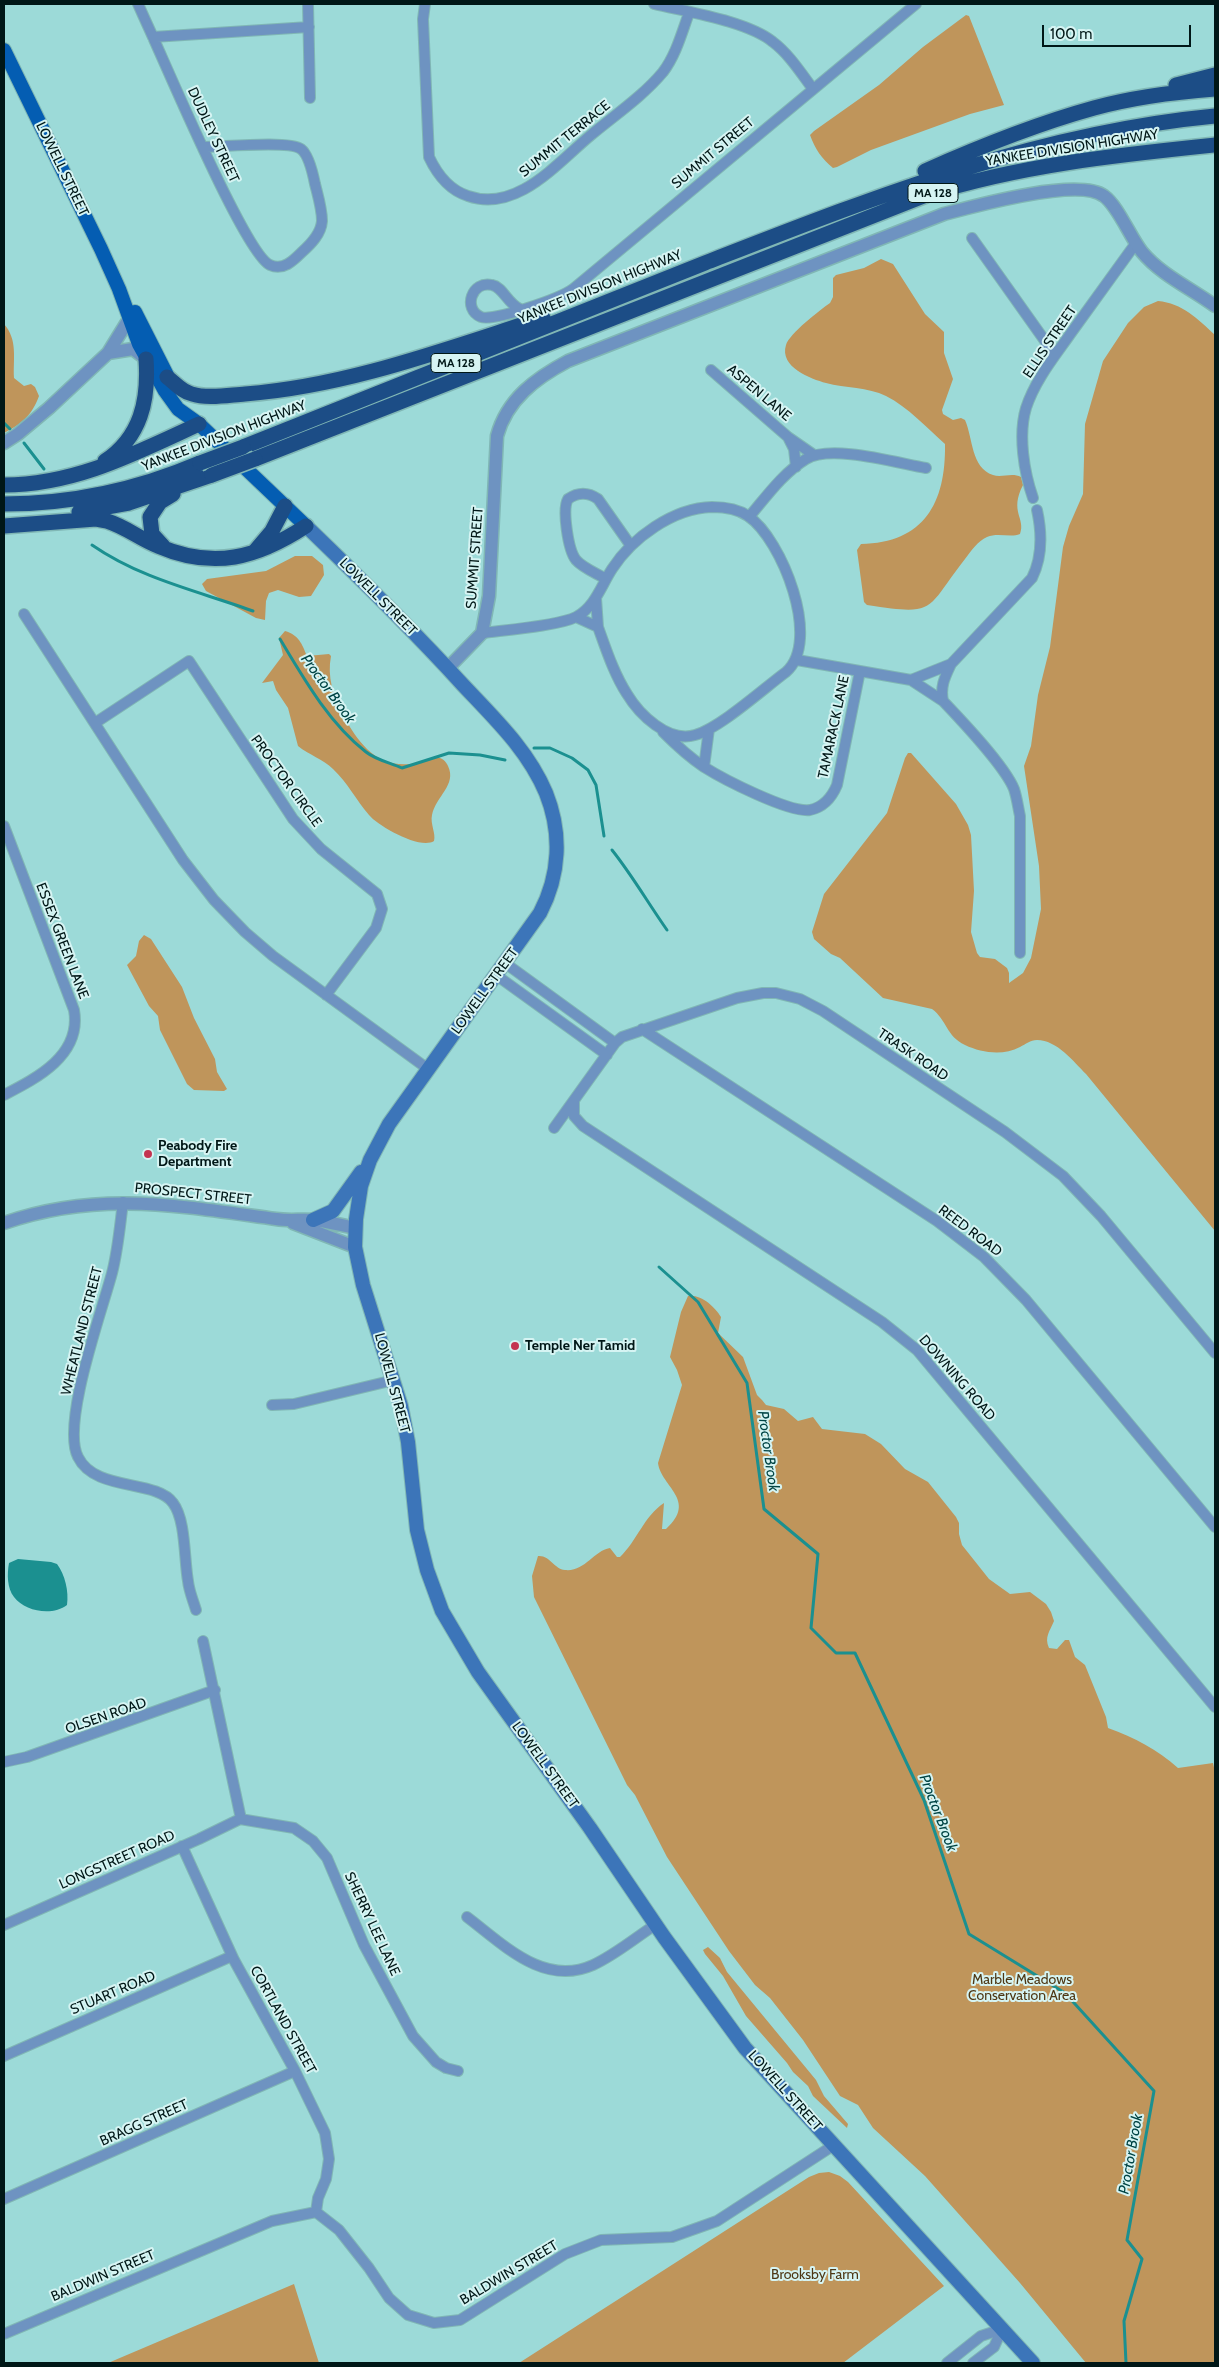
<!DOCTYPE html>
<html>
<head>
<meta charset="utf-8">
<style>
  body { margin:0 }
  #map { position:relative; width:1219px; height:2367px; overflow:hidden; background:#9cdad8; font-family:Cabin,sans-serif }
  canvas { display:block }
  .frame { position:absolute; inset:0; border:5px solid #001717; pointer-events:none }
  .scale { position:absolute; left:1042px; top:25px; width:149px; height:22px; box-sizing:border-box; border:2px solid #001717; border-top:0; padding-left:6px; font-size:15px; line-height:18px; white-space:nowrap; color:#001717; -webkit-text-stroke:4px #d6f4f3; paint-order:stroke }
</style>
</head>
<body>
<div id="map">
<canvas width="1219" height="2367"></canvas>
<div class="frame"></div>
<div class="scale">100 m</div>
</div>
<script>
const context = document.querySelector('canvas').getContext('2d');
context.lineJoin = 'round';
function fillPath(path, color) {
  context.fillStyle = color;
  context.fill(path, 'evenodd');
}
function strokePath(path, color, width, dash) {
  context.strokeStyle = color;
  context.lineWidth = width;
  context.lineCap = dash ? 'butt' : 'round';
  context.setLineDash(dash || []);
  context.stroke(path);
}
function write(font, color, halo, rows, align = 'center') {
  context.font = font + ' Cabin,sans-serif';
  context.lineWidth = 4;
  context.setLineDash([]);
  context.textBaseline = 'middle';
  context.strokeStyle = halo;
  context.fillStyle = color;
  for (const [text, x, y, turn = 0] of rows) {
    context.save();
    context.translate(x, y);
    context.rotate((+turn || 0) * Math.PI / 180);
    context.textAlign = isNaN(turn) ? turn : align;
    if (halo) context.strokeText(text, 0, 0);
    context.fillText(text, 0, 0);
    context.restore();
  }
}
const green = new Path2D(`
  M966 15 969 16 1004 105 970 114 871 150 837 167 833 168C822 159 815 149 810 135L814 131 879 85 923 47Z
  M881 259 893 264 925 314 944 332V353L953 379 942 410 943 414 953 420 961 418 965 420C973 438 971 468 993 475 1002 478 1012 472 1021 477L1023 485C1009 512 1026 518 1020 534 1010 538 998 532 987 537 978 541 971 551 965 559 925 610 938 616 867 605L864 602 857 550 861 544C924 543 946 503 945 444 927 428 908 407 886 396 868 387 845 388 826 383 811 379 779 367 786 345 789 334 820 310 830 303L833 297V278L836 275 864 268Z
  M1158 301C1182 303 1198 319 1215 335V1231L1086 1074C1074 1062 1057 1040 1037 1040 1030 1040 1026 1044 1020 1047 1003 1056 982 1053 965 1045 946 1036 947 1020 932 1009L883 998 840 958 831 954 814 939 812 932 824 894 887 813 905 758 908 753H911L956 804 968 825 971 835 974 891 971 932 977 953 980 957 995 959 1007 968 1009 973V983L1023 973 1031 958 1041 909 1039 866 1024 766 1031 746 1038 695 1050 647 1063 547 1069 526 1083 494 1085 424 1103 361 1128 323 1144 307Z
  M4 324C18 340 13 358 14 378L24 386 31 384 35 387 39 396C32 415 22 424 4 433Z
  M295 556H312L323 565 324 575 311 596 299 597 278 590 269 593 266 601 265 620 256 618 206 591 202 584 207 579 266 571Z
  M285 631C299 635 302 644 307 656L329 654 331 656C327 677 333 695 343 715 358 742 375 767 410 764 419 764 428 760 437 757 442 758 446 761 448 766 457 785 436 796 432 815 430 824 436 833 434 841 420 850 378 826 369 815 356 800 348 783 333 769 323 759 309 755 298 746L288 708 276 690 273 681 262 683 283 655 279 638Z
  M144 935 151 939 182 987 194 1018 215 1059 217 1072 227 1089 224 1091 194 1090 187 1084 160 1030 158 1016 149 1006 127 965 136 956 139 941Z
  M688 1296C701 1294 715 1307 721 1317L718 1333 743 1357 757 1395 762 1400 766 1405 784 1409 798 1421 813 1417 822 1429 865 1434 881 1444 905 1469 928 1482 956 1517 959 1523V1534L962 1545 989 1579 1010 1594 1030 1592 1046 1604 1051 1612 1054 1621C1050 1631 1044 1637 1049 1648L1057 1649 1065 1640H1069L1075 1657 1085 1665 1106 1717 1108 1728C1135 1738 1157 1749 1178 1768L1213 1763 1215 1772V2363H1086L1020 2283 925 2176 873 2128 858 2105 840 2096 803 2040 770 1998 755 1985 729 1951 667 1857 635 1795 627 1785 534 1597 532 1576 538 1556C550 1555 554 1569 565 1570 585 1572 593 1551 610 1548L617 1557H620C637 1541 644 1516 664 1503L662 1529H666C698 1500 661 1487 658 1463L682 1385 677 1370 670 1357 681 1312Z
  M708 1947 720 1958 727 1972 816 2080 824 2096 848 2124 847 2128 813 2096 808 2086 793 2072 787 2063 746 2016 723 1976 705 1954 703 1950Z
  M829 2172 840 2176 848 2182 944 2286 843 2363H519L809 2177 819 2173Z
  M294 2284 319 2363H108Z`);
const water = new Path2D(`
  M18 1559 51 1562 57 1564C65 1575 69 1591 67 1605 53 1616 25 1612 14 1597 7 1588 7 1574 9 1563Z`);
const stream = new Path2D(`
  M4 423 10 429
  M24 443 44 469
  M92 545C141 579 198 591 253 611
  M280 639C304 679 329 723 366 752 376 760 391 763 402 768L449 753 480 755 505 760
  M534 748H550L572 758 588 770 596 785 604 836
  M612 850C632 875 648 903 667 930
  M659 1267 698 1302 747 1383 764 1509 818 1554 811 1628 836 1653H855L924 1800 969 1934 1065 1993 1154 2091 1127 2240 1142 2259 1124 2321 1126 2363`);
const minor = new Path2D(`
  M138 4 147 24C164 60 245 254 270 265 283 271 293 261 302 252 311 244 321 234 322 221 322 209 318 196 315 184 313 174 309 155 301 149 289 140 222 147 204 147
  M308 4 310 98
  M425 4 423 19 429 157C437 174 449 190 468 196 517 213 557 163 591 135 615 115 643 96 663 72 676 55 682 32 689 13
  M654 4C687 12 747 21 773 42 789 54 801 73 813 89
  M153 37 309 27
  M972 238 1055 355
  M520 309C507 303 503 287 492 285 472 280 462 309 481 317 493 322 561 298 573 289L916 4
  M711 370 788 437 814 455
  M788 437 794 449 796 467
  M1033 498C1024 472 1018 435 1026 408 1035 380 1055 356 1071 333 1093 303 1114 273 1136 243
  M749 517C766 497 783 473 806 459 831 444 897 463 926 468
  M606 579C596 573 583 568 576 560 568 550 562 509 568 499 578 492 588 492 598 499L631 546
  M596 598 598 627
  M24 614 183 860 214 900 245 932 273 956 428 1069
  M482 633C505 630 558 626 576 617 595 607 601 586 612 569 632 538 673 508 712 507 724 507 738 509 748 516 782 539 822 641 786 672 763 689 720 728 695 735 668 743 639 714 627 694 614 674 606 649 598 627L576 617
  M797 660 911 680 951 664
  M911 680 943 701
  M95 723 189 661 293 819 321 849 377 894 382 909 376 928 326 995
  M663 732C676 745 689 757 704 767 723 779 789 813 810 810 824 807 832 797 837 785L860 671
  M704 767 709 729
  M4 826 74 1010C82 1055 37 1078 4 1095
  M1020 953V816C1018 807 1017 798 1014 789 1004 765 962 721 943 701 940 686 945 677 951 664L1032 578C1043 556 1042 533 1037 510
  M505 963 615 1043
  M496 975 607 1055
  M642 1029 937 1221 984 1257 1026 1300 1215 1527
  M574 1102V1116L583 1126 882 1322 917 1350 1215 1707
  M554 1128 615 1043 622 1037 737 998 763 993H776L800 999 823 1011 1005 1132 1063 1176 1101 1216 1215 1353
  M123 1202C120 1225 118 1250 112 1273 102 1311 61 1424 78 1457 95 1492 156 1479 173 1503 186 1520 184 1559 188 1581 189 1591 193 1600 196 1610
  M272 1405 294 1404 394 1380
  M203 1641 241 1819
  M4 1762 27 1757 215 1690
  M182 1846 234 1960 295 2071 325 2133 329 2159 326 2179 318 2198 316 2212
  M467 1917C504 1945 544 1987 593 1965 615 1955 635 1938 655 1925
  M4 1925 199 1839 240 1819 294 1828 313 1841 327 1858 364 1945 413 2036 436 2062 446 2068 458 2071
  M4 2056 232 1956
  M4 2199 295 2071
  M4 2334 272 2221 316 2212 339 2230 369 2268 389 2298 408 2315 434 2323 460 2320 565 2254 601 2240 672 2237 717 2221 834 2145
  M947 2363 981 2336 1002 2329
  M973 2363 994 2347 1002 2329`);
const tertiary = new Path2D(`
  M108 353 133 349 146 359
  M4 443 18 434 49 408 108 353 129 319
  M448 668 482 633 489 596 497 436C507 399 536 378 568 361L944 214C974 206 1079 177 1104 196 1118 206 1130 237 1142 252 1161 275 1192 289 1215 306
  M4 1223C99 1190 180 1206 276 1219 289 1221 301 1219 314 1220 328 1222 342 1225 355 1228
  M293 1223 355 1247`);
const secondary = new Path2D(`
  M306 526C360 578 413 630 463 685 494 718 528 750 546 793 562 833 560 875 540 913L389 1124 370 1160 361 1186 356 1219 355 1247 363 1285 401 1406 408 1442 417 1530 427 1570 442 1611 478 1672 590 1828 664 1937 745 2048 1033 2363
  M313 1220 333 1211 361 1172`);
const primary = new Path2D(`
  M4 50 101 249 119 289 139 344 165 391 178 409 199 424 306 526
  M135 312 173 387`);
const motorway = new Path2D(`
  M1176 85 1215 75
  M925 171C979 147 1036 124 1094 108 1134 97 1175 92 1215 89
  M167 377C175 383 182 392 192 394 207 399 229 395 245 394 348 386 446 349 543 318
  M243 447C397 386 551 324 705 263 872 198 1035 133 1215 116
  M255 459 926 195C1020 165 1118 155 1215 145
  M105 461C141 437 149 400 146 359
  M4 485C75 485 136 453 199 424
  M4 504C72 504 137 490 200 463
  M79 512 129 503 212 475
  M4 526 96 519 107 521C126 527 140 539 158 546 214 570 257 558 306 526
  M163 546 152 534 150 517 160 502 173 494
  M255 551 272 531 285 506`);
const motorwayBridge = new Path2D(`
  M200 463 243 447
  M212 475 255 459`);
const markers = [
  [148,1154,5,"#c43451"],
  [515,1346,5,"#c43451"]
];
const shields = [
  [933,193,50],
  [456,363,50]
];
const shieldNames = [
  ["MA 128",933,193],
  ["MA 128",456,363]
];
const streetNames = [
  ["DUDLEY STREET",213,135,65],
  ["SUMMIT TERRACE",565,139,-39],
  ["YANKEE DIVISION HIGHWAY",1072,148,-9],
  ["SUMMIT STREET",713,153,-40],
  ["LOWELL STREET",62,169,64],
  ["YANKEE DIVISION HIGHWAY",600,287,-22],
  ["ELLIS STREET",1050,342,-56],
  ["ASPEN LANE",759,393,40],
  ["YANKEE DIVISION HIGHWAY",224,436,-21],
  ["SUMMIT STREET",475,558,-86],
  ["LOWELL STREET",378,597,45],
  ["TAMARACK LANE",834,727,-78],
  ["PROCTOR CIRCLE",286,781,54],
  ["ESSEX GREEN LANE",62,941,69],
  ["LOWELL STREET",485,991,-54],
  ["TRASK ROAD",913,1055,34],
  ["PROSPECT STREET",193,1194,6],
  ["REED ROAD",970,1231,37],
  ["WHEATLAND STREET",82,1331,-76],
  ["DOWNING ROAD",957,1378,49],
  ["LOWELL STREET",392,1383,75],
  ["OLSEN ROAD",106,1716,-19],
  ["LOWELL STREET",545,1765,54],
  ["LONGSTREET ROAD",117,1860,-24],
  ["SHERRY LEE LANE",372,1924,65],
  ["STUART ROAD",113,1993,-23],
  ["CORTLAND STREET",283,2020,61],
  ["LOWELL STREET",785,2091,48],
  ["BRAGG STREET",144,2123,-24],
  ["BALDWIN STREET",509,2273,-31],
  ["BALDWIN STREET",103,2276,-23]
];
const poiNames = [
  ["Peabody Fire",158,1146],
  ["Department",158,1162],
  ["Temple Ner Tamid",525,1346]
];
const parkNames = [
  ["Marble Meadows",1022,1980],
  ["Conservation Area",1022,1996],
  ["Brooksby Farm",815,2275]
];
const waterNames = [
  ["Proctor Brook",328,689,54],
  ["Proctor Brook",768,1451,82],
  ["Proctor Brook",938,1813,69],
  ["Proctor Brook",1131,2154,-80]
];
fillPath(green, '#bf955b');
fillPath(water, '#1b9090');
strokePath(stream, '#1b9090', 3);
strokePath(minor, '#80b7b5', 12);
strokePath(tertiary, '#80b7b5', 15);
strokePath(secondary, '#80b7b5', 16);
strokePath(primary, '#80b7b5', 16);
strokePath(motorway, '#80b7b5', 18);
strokePath(minor, '#6e93c1', 10);
strokePath(tertiary, '#6e93c1', 12);
strokePath(secondary, '#3c75b9', 14);
strokePath(primary, '#045db2', 14);
strokePath(motorway, '#1c4d86', 15);
strokePath(motorwayBridge, '#80b7b5', 18, []);
strokePath(motorwayBridge, '#1c4d86', 15);
for (const [x, y, r, color] of markers) {
  const dot = new Path2D();
  dot.arc(x, y, r, 0, 2 * Math.PI);
  context.fillStyle = color;
  context.fill(dot);
  strokePath(dot, '#d6f4f3', 2);
}
for (const [x, y, w] of shields) {
  const box = new Path2D();
  box.roundRect(x - w / 2, y - 9.5, w, 19, 4);
  context.fillStyle = '#d6f4f3';
  context.fill(box);
  strokePath(box, '#001717', 1);
}
write('bold 12px', '#001717', null, shieldNames);
write('14px', '#001717', '#d6f4f3', streetNames);
write('bold 14px', '#001717', '#d6f4f3', poiNames, 'left');
write('14px', '#4e3714', '#d6f4f3', parkNames);
write('italic 15px', '#044', '#d6f4f3', waterNames);
</script>
</body>
</html>
